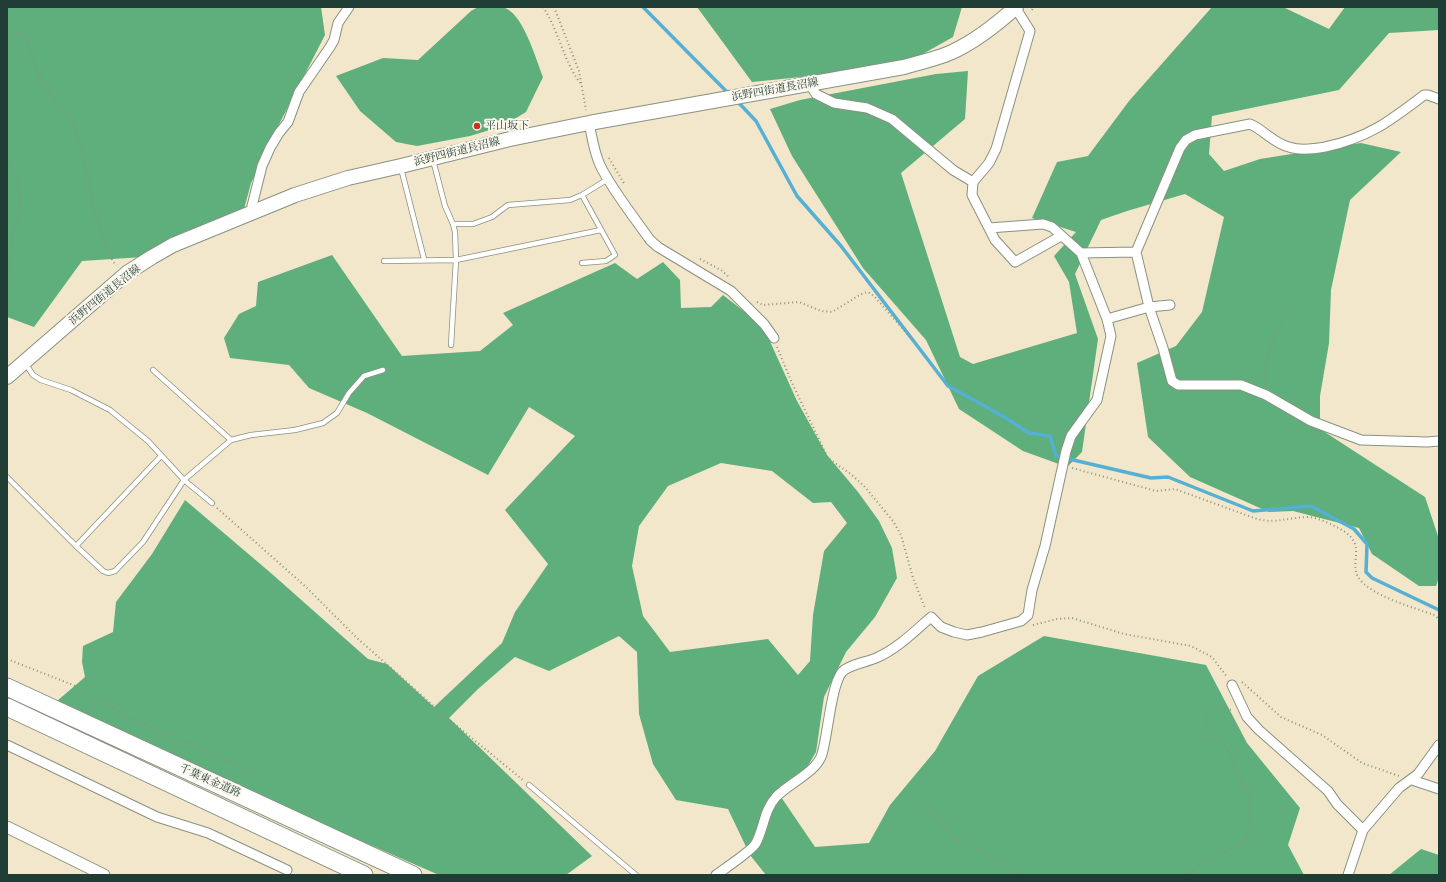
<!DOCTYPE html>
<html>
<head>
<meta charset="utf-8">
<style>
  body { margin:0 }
  #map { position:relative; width:1446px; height:882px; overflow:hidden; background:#f2e6cb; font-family:"Old Standard TT",serif }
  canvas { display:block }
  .frame { position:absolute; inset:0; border:8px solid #1f3d34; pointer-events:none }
</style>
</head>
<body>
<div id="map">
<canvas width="1446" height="882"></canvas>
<div class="frame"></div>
</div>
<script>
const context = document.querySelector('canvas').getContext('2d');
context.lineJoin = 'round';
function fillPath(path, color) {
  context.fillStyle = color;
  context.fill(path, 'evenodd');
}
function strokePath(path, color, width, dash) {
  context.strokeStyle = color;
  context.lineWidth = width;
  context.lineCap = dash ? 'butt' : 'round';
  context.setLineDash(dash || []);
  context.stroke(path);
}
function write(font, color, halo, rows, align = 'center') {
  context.font = font + ' "Old Standard TT","Noto Serif JP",serif';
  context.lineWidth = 4;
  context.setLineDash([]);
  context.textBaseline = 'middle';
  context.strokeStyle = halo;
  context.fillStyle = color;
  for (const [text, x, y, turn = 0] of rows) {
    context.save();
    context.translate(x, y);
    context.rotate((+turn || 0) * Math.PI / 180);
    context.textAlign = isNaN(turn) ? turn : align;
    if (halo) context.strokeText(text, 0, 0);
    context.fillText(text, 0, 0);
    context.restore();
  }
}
const forest = new Path2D(`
  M7 7H321L325 35 271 140 251 183 244 209 143 257 82 261 34 327 7 317Z
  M478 7C485 7 495 6 502 7 523 11 536 60 543 77L526 112 503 126 470 136 417 146 396 142 360 111 336 76 383 58 418 60 471 11Z
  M697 7H962L953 37 912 60 869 70 752 82Z
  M1212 7H1283L1329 29 1345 7H1439V30L1389 33 1339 90 1212 116 1209 154 1224 171 1260 159 1361 143 1401 152 1350 200 1331 290 1329 343 1320 396V429L1425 497 1439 539V577L1436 586H1419L1372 554 1359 528 1293 511 1269 512 1190 477 1148 437 1137 363 1176 346 1202 312 1224 217 1185 194 1127 211 1101 220 1075 274 1098 339 1082 452 1067 467 1023 451 959 409 926 340 863 268 792 156 770 109 800 100 936 74 968 71 965 119 901 173 960 357 973 364 1077 333 1069 282 1054 256 1076 232 1032 218 1057 162 1088 156 1129 101Z
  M332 255 402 356 480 351 513 325 503 313 615 263 637 279 663 262 680 280 681 308 711 307 723 295 763 326 797 401 827 455 858 492 879 521 892 548 897 578 875 617 846 652 824 697 816 752 799 781 781 797 815 847 869 843 890 805 935 751 978 676 1044 636 1206 665 1247 743 1300 808 1288 845 1304 875H766L750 855 728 809 676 800 653 764 639 714 637 652 619 636 549 671 515 657 478 689 449 718 592 856 566 875H439L283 807 245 794 57 701 85 677 82 662 83 646 113 632 116 602 152 554 185 500 272 574 368 659 387 664 434 707 502 643 515 612 548 564 505 510 575 436 529 407 488 475 367 413 309 388 289 365 230 358 224 338 239 314 256 306 258 282ZM721 463 772 471 813 503 831 502 847 523 824 551 813 615 810 661 798 675 768 639 670 652 643 616 632 566 639 526 668 486Z
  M1421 849 1439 855V875H1389Z`);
const stream = new Path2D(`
  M643 7 729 94
  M737 101 756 121 797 196 841 246 948 386 1001 415 1029 433 1050 436 1056 456 1151 478 1168 477 1253 511 1311 506 1354 529 1367 544 1366 572 1372 578 1439 610`);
const path = new Path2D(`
  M543 7C559 31 563 60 580 83
  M554 7 579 71 586 110
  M1032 10 1034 7
  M7 39 15 32 24 36 29 44 35 66 55 102 70 116 77 132 89 183 94 213 113 262 117 265
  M7 158 17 179 21 202 12 242 7 280
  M609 158 625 185
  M700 259 721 270 728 276
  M757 302 763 305 799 302 821 311 832 312 863 293 868 292 874 296 910 337
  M777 347 792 383 828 458 852 475 864 486 893 521 901 535 913 578 925 608
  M1265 385V361L1282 322 1294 303
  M1072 468 1156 491 1175 489 1257 519C1278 524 1289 517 1309 517 1319 518 1331 524 1340 529 1368 544 1349 561 1358 577 1370 596 1413 607 1434 615L1439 619
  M217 508 306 587 357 638 446 717 523 780
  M1033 625 1057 619 1072 618 1124 634 1191 646 1212 657 1227 677
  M7 659 73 685 130 718 257 774
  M1242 682 1281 717 1322 735 1362 763 1399 776
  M922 803 954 838 981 850 1006 865 1020 875
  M1186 875 1193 870 1244 842 1251 831 1248 794 1227 749 1209 731 1206 725V718L1209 712 1215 707 1222 706 1233 711`);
const service = new Path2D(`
  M433 160 445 206 453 224 455 232 456 260 451 345
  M401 168 424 259
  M582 195 615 255 606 261 582 263
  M453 224H473L492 217 508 205 570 200 582 195 608 179
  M384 261 456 260 601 230
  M25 363 33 375 41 380 71 390 110 410 148 441 184 480 212 503
  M153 370 231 440
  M7 477 76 546 103 571 108 573 115 571 143 542 184 480 231 440 251 435 295 430 323 423 337 413 349 393 364 376 383 370
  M76 546 161 456
  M529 785 636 875`);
const minor = new Path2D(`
  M1015 7 1030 31 996 149 989 163 973 182 972 195 995 240 1015 262 1061 236
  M809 83 816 94 834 103 867 108 892 119 953 170 973 182
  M589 123C592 137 594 152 600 165 612 190 634 217 650 240L658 247 731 291 764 324 774 338
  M250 214 262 166 270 148 279 133 288 122 299 92 330 47 334 40 338 23 349 7
  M1136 252 1149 307 1163 348 1172 381 1178 385H1241L1266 395 1311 421 1361 440 1427 442 1439 441
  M1081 253 1136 252 1180 148 1186 140 1195 135 1250 124C1264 130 1273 143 1289 147 1300 151 1314 149 1325 147 1368 138 1390 121 1424 95H1428L1439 99
  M1107 319 1149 307 1170 305
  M1232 685 1247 717 1259 730 1328 791 1337 804 1363 830
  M7 745 157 817 208 833 287 870
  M1412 780 1439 789
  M716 875C724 869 753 850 756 843 764 828 764 810 776 797 789 783 817 772 822 754 828 734 831 686 842 672 848 665 867 662 876 658 897 649 914 632 931 617L941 627 954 632 967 635 982 632 1021 621 1028 615 1032 590 1045 546 1066 451 1071 436 1097 400 1111 336 1107 319 1081 253 1052 227 1043 224 989 228
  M1348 875 1363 830 1399 788 1418 774 1439 745`);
const tertiary = new Path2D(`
  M7 827 104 875`);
const primary = new Path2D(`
  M7 377 127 273 152 257 173 245 295 195 348 178 401 166 510 139 589 123 904 67C920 62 937 59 952 52 976 41 996 25 1016 7`);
const motorway = new Path2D(`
  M7 687 413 875
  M7 707 364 875`);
const markers = [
  [477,126,4,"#c8321e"]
];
const streetNames = [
  ["浜野四街道長沼線",775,90,-10],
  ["浜野四街道長沼線",457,152,-14],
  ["浜野四街道長沼線",105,295,-39],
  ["千葉東金道路",210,781,24]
];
const poiNames = [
  ["平山坂下",485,126]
];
fillPath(forest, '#5eaf7c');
strokePath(stream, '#55b0d3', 3.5);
strokePath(service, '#889280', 6);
strokePath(minor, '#889280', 11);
strokePath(tertiary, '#889280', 13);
strokePath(primary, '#889280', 16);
strokePath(motorway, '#889280', 19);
strokePath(path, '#889280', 2, [1, 3]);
strokePath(service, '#fff', 4.5);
strokePath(minor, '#fff', 9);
strokePath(tertiary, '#fff', 11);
strokePath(primary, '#fff', 14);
strokePath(motorway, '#fff', 17);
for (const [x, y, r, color] of markers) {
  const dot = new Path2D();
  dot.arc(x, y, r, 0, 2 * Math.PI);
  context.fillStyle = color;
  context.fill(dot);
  strokePath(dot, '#fbf7ec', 1.5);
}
write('11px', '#1f3d34', '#fbf7ec', streetNames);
write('11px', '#1f3d34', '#fbf7ec', poiNames, 'left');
</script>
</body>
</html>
